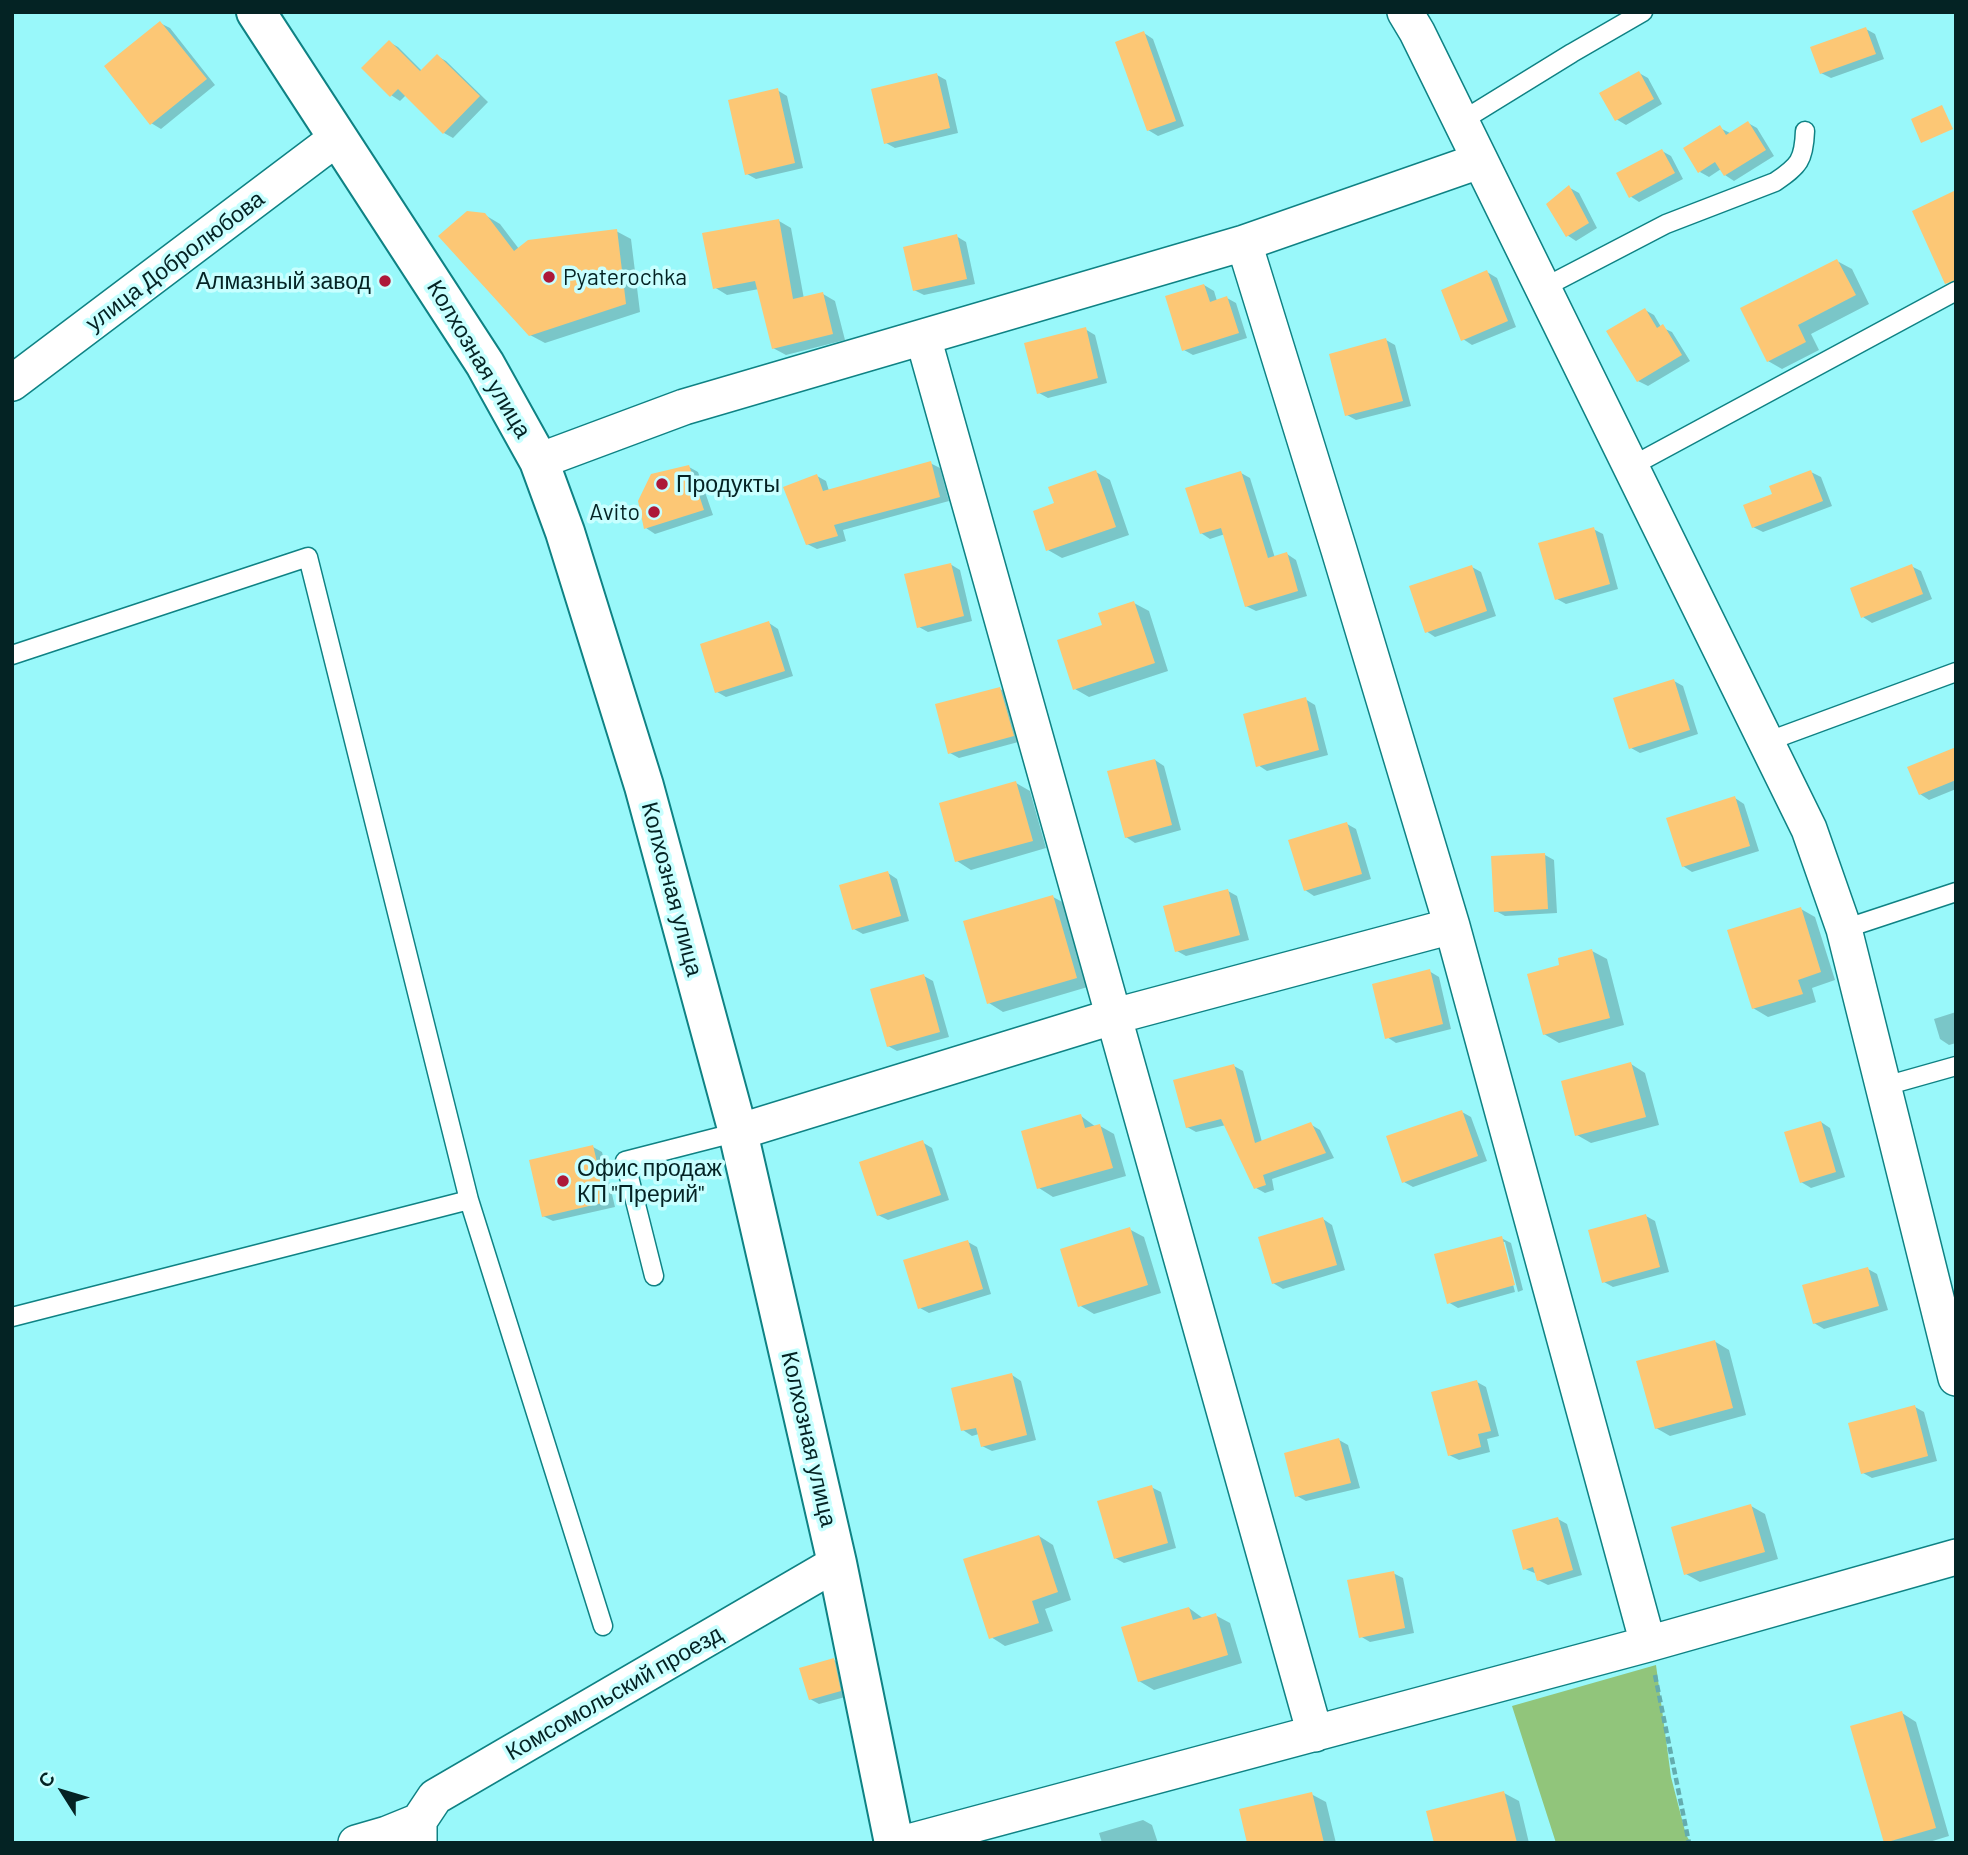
<!DOCTYPE html>
<html>
<head>
<meta charset="utf-8">
<style>
  body { margin:0 }
  #map { position:relative; width:1968px; height:1855px; overflow:hidden; background:#99f8fa; font-family:Barlow,sans-serif }
  canvas { display:block }
  .frame { position:absolute; inset:0; border:14px solid #042324; pointer-events:none }
  .north { position:absolute; left:28px; top:1757px; width:70px; height:70px; -webkit-text-stroke:5px #c8ffff; paint-order:stroke; rotate:307deg; font-size:19px; font-weight:700; line-height:28px; text-align:center; color:#042324 }
  .north::after { content:''; display:block; margin:auto; width:24px; height:32px; background:#042324; clip-path:polygon(50% 0,100% 100%,50% 72%,0 100%) }
</style>
</head>
<body>
<div id="map">
<canvas width="1968" height="1855"></canvas>
<div class="frame"></div>
<div class="north">С</div>
</div>
<script>
const context = document.querySelector('canvas').getContext('2d');
context.lineJoin = 'round';
function fillPath(path, color) {
  context.fillStyle = color;
  context.fill(path, 'evenodd');
}
function strokePath(path, color, width, dash) {
  context.strokeStyle = color;
  context.lineWidth = width;
  context.lineCap = dash ? 'butt' : 'round';
  context.setLineDash(dash || []);
  context.stroke(path);
}
function write(font, color, halo, rows, align = 'center') {
  context.font = font + ' Barlow,sans-serif';
  context.lineWidth = 7;
  context.setLineDash([]);
  context.textBaseline = 'middle';
  context.strokeStyle = halo;
  context.fillStyle = color;
  for (const [text, x, y, turn = 0] of rows) {
    context.save();
    context.translate(x, y);
    context.rotate((+turn || 0) * Math.PI / 180);
    context.textAlign = isNaN(turn) ? turn : align;
    if (halo) context.strokeText(text, 0, 0);
    context.fillText(text, 0, 0);
    context.restore();
  }
}
const forest = new Path2D(`
  M1656 1665 1671 1777 1686 1835 1691 1843H1556L1512 1706Z`);
const shadow = new Path2D(`
  M160 23 170 28 215 85 161 129 151 123Z
  M1866 29 1875 34 1884 59 1831 78 1821 73Z
  M1144 33 1153 39 1184 126 1158 136 1148 130Z
  M389 42 398 47 422 71 437 56 446 61 488 102 453 138 444 133 406 95 400 101 391 95Z
  M1639 73 1648 78 1662 104 1626 125 1616 119Z
  M937 75 946 80 958 133 895 148 886 143Z
  M777 90 787 96 803 168 756 179 747 174Z
  M1748 123 1757 128 1774 156 1734 181 1725 175 1721 169 1709 177 1700 172 1720 128 1730 133Z
  M1662 151 1671 156 1683 179 1639 202 1630 196Z
  M1570 188 1579 193 1597 228 1576 241 1567 235Z
  M485 215 500 224 519 249 616 231 631 239 640 312 545 343 530 335Z
  M779 221 791 228 804 299 823 294 835 301 845 340 786 355 773 348 759 289 727 295 714 287Z
  M956 236 966 242 975 284 924 295 914 290Z
  M1837 261 1852 269 1869 304 1811 334 1819 350 1782 369 1768 361Z
  M1487 272 1497 278 1516 327 1472 345 1463 339Z
  M1204 285 1214 291 1217 301 1227 298 1236 303 1247 338 1193 355 1184 350Z
  M1645 310 1654 315 1661 327 1672 332 1690 361 1648 386 1638 381Z
  M1085 329 1095 335 1107 383 1048 398 1039 393Z
  M1386 340 1395 345 1411 406 1356 420 1347 415Z
  M930 463 940 468 949 501 843 530 846 541 817 549 807 544 817 476 826 481 829 491Z
  M689 467 698 472 713 515 655 534 646 528Z
  M1096 472 1110 480 1129 535 1062 558 1048 550 1056 504Z
  M1811 472 1821 477 1832 506 1763 532 1753 527 1774 495Z
  M1241 473 1250 478 1275 558 1287 554 1296 560 1307 596 1256 611 1246 606 1225 534 1210 539 1201 533Z
  M1593 529 1603 534 1618 589 1566 604 1557 599Z
  M950 564 960 570 972 621 928 632 919 627Z
  M1911 566 1921 571 1932 599 1872 623 1863 617Z
  M1472 567 1481 572 1496 616 1435 637 1426 631Z
  M1134 603 1149 611 1168 671 1089 697 1075 689 1104 626Z
  M769 623 778 629 793 676 726 697 717 692Z
  M1674 681 1683 686 1698 734 1640 753 1631 748Z
  M1000 689 1009 694 1022 741 959 758 950 753Z
  M1305 699 1315 705 1328 755 1267 771 1258 765Z
  M1956 749V789L1929 800 1920 794Z
  M1155 760 1164 766 1181 830 1135 843 1126 837Z
  M1016 783 1030 791 1046 848 971 870 957 861Z
  M1735 798 1744 804 1759 851 1692 872 1683 866Z
  M1347 824 1356 829 1371 879 1314 896 1305 890Z
  M1545 855 1554 860 1557 913 1505 916 1496 911Z
  M888 873 897 879 909 921 863 934 854 929Z
  M1228 891 1237 896 1249 940 1186 956 1177 951Z
  M1053 897 1068 905 1091 986 1003 1012 989 1003Z
  M1801 909 1815 917 1835 980 1812 988 1816 1002 1768 1017 1753 1008Z
  M1592 951 1607 959 1624 1025 1559 1043 1544 1034 1562 967Z
  M1429 971 1439 977 1451 1029 1396 1043 1387 1037Z
  M924 976 933 981 949 1037 897 1051 888 1046Z
  M1956 1012V1043L1949 1045 1940 1039 1934 1019Z
  M1631 1064 1645 1073 1659 1125 1591 1143 1577 1135Z
  M1234 1066 1243 1071 1262 1142 1310 1124 1320 1130 1334 1158 1272 1179 1274 1190 1265 1193 1256 1188 1226 1125 1196 1132 1187 1127Z
  M1462 1112 1471 1117 1487 1161 1413 1187 1404 1182Z
  M1081 1116 1096 1127 1100 1126 1114 1134 1126 1176 1053 1197 1039 1188Z
  M1821 1122 1830 1128 1845 1177 1811 1188 1801 1182Z
  M922 1142 932 1148 949 1200 888 1220 878 1215Z
  M593 1147 602 1152 615 1207 553 1221 543 1216Z
  M1646 1216 1655 1221 1669 1272 1613 1287 1604 1282Z
  M1323 1219 1332 1225 1345 1270 1283 1289 1273 1283Z
  M1129 1229 1144 1237 1161 1293 1094 1314 1079 1305Z
  M1501 1238 1511 1243 1523 1290 1518 1292 1505 1242H1502L1515 1292 1458 1308 1448 1302Z
  M968 1242 977 1247 991 1294 929 1313 920 1308Z
  M1868 1269 1877 1274 1888 1310 1824 1329 1814 1323Z
  M1714 1341 1729 1350 1746 1415 1670 1436 1656 1428Z
  M1012 1375 1021 1381 1036 1440 992 1451 982 1446 979 1434 972 1436 963 1430Z
  M1477 1382 1486 1387 1499 1436 1487 1439 1490 1452 1459 1460 1449 1455Z
  M1915 1407 1924 1412 1937 1461 1872 1478 1863 1473Z
  M1339 1440 1348 1445 1360 1488 1306 1501 1297 1496Z
  M1151 1487 1161 1492 1176 1548 1124 1563 1115 1558Z
  M1751 1506 1765 1514 1778 1559 1700 1582 1686 1574Z
  M1558 1519 1567 1524 1582 1575 1548 1585 1538 1580 1537 1574 1525 1569Z
  M1039 1536 1053 1545 1071 1600 1045 1609 1053 1631 1005 1646 991 1637Z
  M1393 1573 1403 1578 1414 1633 1370 1642 1360 1636Z
  M1189 1608 1204 1619 1215 1615 1230 1623 1242 1663 1154 1690 1139 1681Z
  M834 1660 843 1665 849 1696 819 1704 810 1699Z
  M1902 1713 1916 1722 1949 1836 1926 1843 1886 1842Z
  M1504 1793 1519 1801 1529 1843H1436Z
  M1311 1794 1326 1802 1336 1843H1248Z
  M1143 1820 1152 1825 1158 1843H1102L1099 1833Z`);
const building = new Path2D(`
  M160 21 207 79 150 125 104 66Z
  M1866 27 1876 54 1820 74 1810 47Z
  M1144 31 1176 121 1147 131 1115 42Z
  M389 40 420 71 437 54 480 96 443 134 398 89 390 97 361 68Z
  M1639 71 1654 99 1615 121 1599 93Z
  M937 73 950 128 884 144 871 89Z
  M778 88 795 163 745 175 728 100Z
  M1942 105 1953 129 1921 143 1911 119Z
  M1748 121 1766 150 1724 176 1715 162 1698 173 1683 148 1720 125 1726 135Z
  M1662 149 1675 173 1629 198 1616 173Z
  M1569 185 1589 223 1566 237 1546 204Z
  M1956 190V280L1945 284 1912 211Z
  M467 211 485 213 514 251 528 240 617 229 626 304 529 336 438 236Z
  M779 219 793 299 823 292 833 334 772 349 755 281 713 289 702 233Z
  M957 234 967 279 913 291 903 247Z
  M1837 259 1856 295 1798 325 1806 342 1767 362 1740 308Z
  M1487 270 1508 321 1461 341 1441 290Z
  M1204 284 1210 302 1227 296 1239 333 1182 351 1165 296Z
  M1645 308 1657 328 1663 324 1682 355 1637 382 1606 331Z
  M1086 327 1098 378 1037 394 1024 343Z
  M1386 338 1403 401 1345 416 1329 354Z
  M931 461 940 497 834 525 838 536 806 545 783 487 817 474 823 491Z
  M689 465 704 510 644 529 638 501 651 474Z
  M1096 470 1116 527 1046 551 1033 511 1054 503 1048 487Z
  M1811 470 1823 501 1752 528 1743 505 1772 494 1769 486Z
  M1241 471 1268 558 1287 552 1298 591 1245 607 1221 528 1200 534 1185 488Z
  M1594 527 1610 584 1555 600 1538 543Z
  M951 563 964 616 917 628 904 574Z
  M1912 564 1923 594 1861 618 1850 588Z
  M1472 565 1487 611 1425 633 1409 586Z
  M1134 601 1155 663 1073 690 1057 640 1102 625 1098 613Z
  M769 621 785 671 715 693 700 644Z
  M1674 679 1690 730 1629 749 1613 698Z
  M1000 687 1014 736 948 754 935 704Z
  M1306 697 1319 750 1256 767 1243 714Z
  M1956 747V780L1919 795 1907 767Z
  M1155 759 1172 825 1125 838 1107 771Z
  M1016 781 1033 841 955 862 939 803Z
  M1735 796 1750 846 1682 867 1666 818Z
  M1347 822 1362 874 1304 891 1288 840Z
  M1545 853 1548 909 1494 912 1491 856Z
  M888 871 901 916 852 930 839 885Z
  M1228 889 1240 935 1175 952 1163 906Z
  M1053 895 1077 978 987 1004 963 921Z
  M1801 907 1821 972 1798 980 1803 994 1752 1009 1727 930Z
  M1592 949 1610 1018 1543 1035 1527 974 1559 965 1558 958Z
  M1430 969 1443 1024 1385 1039 1372 984Z
  M924 974 940 1032 887 1047 870 989Z
  M1631 1062 1646 1117 1575 1136 1561 1081Z
  M1234 1064 1255 1143 1311 1122 1326 1153 1263 1175 1266 1185 1254 1189 1221 1119 1186 1128 1173 1080Z
  M1462 1110 1478 1156 1402 1183 1386 1136Z
  M1081 1114 1085 1128 1100 1124 1113 1168 1037 1189 1021 1131Z
  M1821 1121 1836 1172 1800 1183 1784 1132Z
  M923 1140 941 1195 877 1216 859 1162Z
  M593 1145 606 1202 542 1217 529 1160Z
  M1646 1214 1660 1267 1602 1283 1588 1230Z
  M1323 1217 1337 1265 1272 1284 1258 1237Z
  M1130 1227 1148 1285 1078 1307 1060 1249Z
  M1502 1236 1515 1285 1447 1304 1434 1254Z
  M968 1240 983 1289 918 1309 903 1260Z
  M1868 1267 1879 1306 1813 1324 1802 1285Z
  M1715 1340 1733 1408 1655 1429 1636 1361Z
  M1012 1373 1027 1435 981 1447 976 1428 961 1431 951 1388Z
  M1477 1380 1491 1431 1478 1434 1481 1447 1448 1456 1431 1392Z
  M1915 1405 1928 1456 1861 1474 1848 1423Z
  M1339 1438 1351 1483 1295 1497 1284 1453Z
  M1152 1485 1168 1543 1114 1559 1097 1501Z
  M1751 1504 1765 1552 1684 1575 1671 1527Z
  M1558 1517 1573 1570 1537 1581 1533 1567 1523 1570 1512 1530Z
  M1039 1535 1058 1592 1032 1601 1039 1623 989 1639 963 1559Z
  M1394 1571 1405 1628 1359 1638 1347 1580Z
  M1189 1607 1193 1620 1216 1613 1228 1655 1138 1682 1121 1627Z
  M834 1658 841 1691 809 1700 799 1668Z
  M1902 1711 1936 1828 1884 1843 1850 1726Z
  M1504 1791 1517 1843H1434L1426 1811Z
  M1312 1792 1324 1843H1247L1239 1809Z`);
const path = new Path2D(`
  M1655 1675 1689 1843`);
const lane = new Path2D(`
  M1460 122 1572 53 1643 12
  M1543 288 1666 224 1775 182C1799 166 1804 160 1805 131
  M1630 467 1956 291
  M12 655 308 557 469 1200 603 1626
  M1766 742 1956 672
  M1844 929 1956 892
  M1885 1086 1956 1066
  M654 1276 625 1161 738 1132
  M12 1317 469 1200`);
const street = new Path2D(`
  M1405 12 1417 32 1809 829 1844 929 1956 1378
  M1244 243 1339 550 1452 926 1648 1644
  M923 337 1315 1734
  M12 383 337 138
  M539 461 684 407 1244 243 1479 161
  M738 1132 1115 1016 1452 926
  M356 1843 387 1834 419 1821
  M419 1843V1821L435 1797 837 1563
  M905 1843 1648 1644 1956 1557`);
const secondary = new Path2D(`
  M256 12 485 364 539 461 565 532 644 786 738 1132 837 1563 894 1843`);
const markers = [
  [549,277,7,"#ad1838"],
  [385,281,7,"#ad1838"],
  [662,484,7,"#ad1838"],
  [654,512,7,"#ad1838"],
  [563,1181,7,"#ad1838"]
];
const streetNames = [
  ["улица Добролюбова",175,261,-37],
  ["Колхозная улица",479,359,59],
  ["Колхозная улица",672,889,75],
  ["Колхозная улица",809,1439,77],
  ["Комсомольский проезд",614,1693,-30]
];
const poiNames = [
  ["Pyaterochka",563,277],
  ["Алмазный завод",371,281,"right"],
  ["Продукты",676,484],
  ["Avito",640,512,"right"],
  ["Офис продаж",577,1168],
  ["КП \"Прерий\"",577,1194]
];
fillPath(forest, '#91c57b');
fillPath(shadow, '#0003');
fillPath(building, '#fcc775');
strokePath(lane, '#0f8284', 21);
strokePath(street, '#0f8284', 38);
strokePath(secondary, '#0f8284', 42);
strokePath(path, '#64acae', 4.5, [7, 3.5]);
strokePath(lane, '#fff', 18);
strokePath(street, '#fff', 35);
strokePath(secondary, '#fff', 38);
for (const [x, y, r, color] of markers) {
  const dot = new Path2D();
  dot.arc(x, y, r, 0, 2 * Math.PI);
  context.fillStyle = color;
  context.fill(dot);
  strokePath(dot, '#c8ffff', 2.5);
}
write('23px', '#042324', '#c8ffff', streetNames);
write('23px', '#042324', '#c8ffff', poiNames, 'left');
</script>
</body>
</html>
